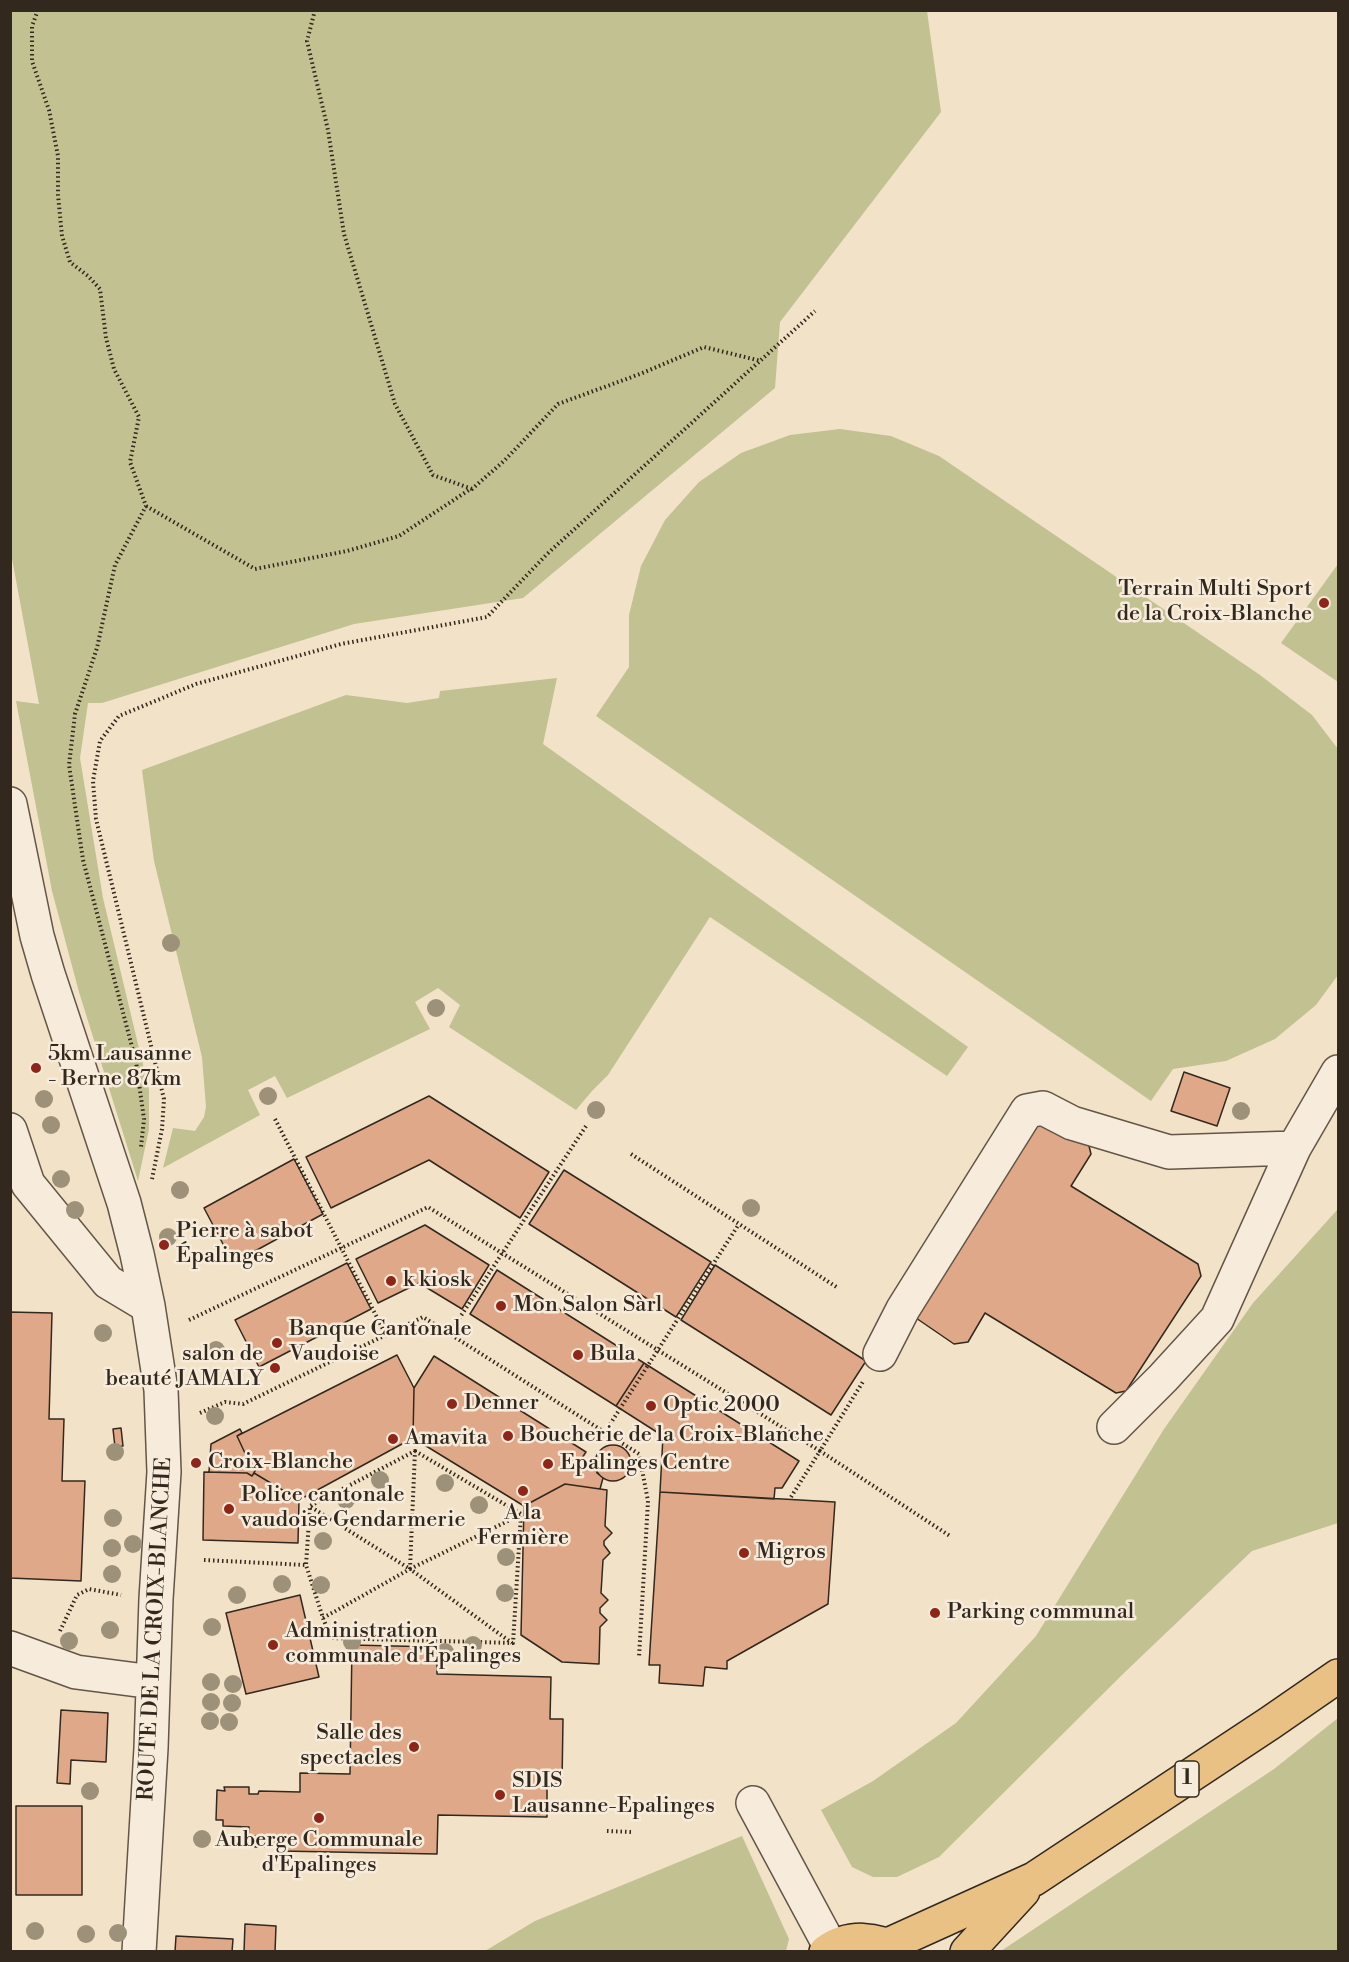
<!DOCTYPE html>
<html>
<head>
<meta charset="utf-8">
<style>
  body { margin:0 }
  #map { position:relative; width:1349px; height:1962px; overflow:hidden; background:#f2e2c7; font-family:"Libre Bodoni",serif }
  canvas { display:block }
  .frame { position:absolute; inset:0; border:12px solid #33281d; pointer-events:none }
</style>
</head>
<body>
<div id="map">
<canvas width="1349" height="1962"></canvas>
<div class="frame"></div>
</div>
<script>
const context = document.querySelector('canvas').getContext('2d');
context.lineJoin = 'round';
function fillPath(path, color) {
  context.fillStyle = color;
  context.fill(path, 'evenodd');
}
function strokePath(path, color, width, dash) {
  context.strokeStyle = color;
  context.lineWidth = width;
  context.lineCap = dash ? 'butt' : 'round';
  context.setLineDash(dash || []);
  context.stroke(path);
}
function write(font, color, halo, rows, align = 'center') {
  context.font = font + ' "Libre Bodoni",serif';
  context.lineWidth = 5;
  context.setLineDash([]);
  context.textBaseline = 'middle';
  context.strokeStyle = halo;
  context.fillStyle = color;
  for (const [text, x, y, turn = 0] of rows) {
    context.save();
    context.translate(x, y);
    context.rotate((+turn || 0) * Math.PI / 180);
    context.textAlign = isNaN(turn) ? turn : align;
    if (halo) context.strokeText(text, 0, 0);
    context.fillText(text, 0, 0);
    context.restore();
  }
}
const green = new Path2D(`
  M10 11H927L941 112 780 322 775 388 523 598 354 624 102 703H88L80 758 103 898 149 1090V1129L138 1181 79 992 52 891 16 701 39 704 10 548Z
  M840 429 891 436 939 456 1260 675 1312 715 1338 749V975L1316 1005 1275 1039 1226 1061 1173 1069 1151 1101 596 716 629 667V615L641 566 665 520 699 482 741 453 790 435Z
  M1338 564V682L1281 643Z
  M557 678 543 744 968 1047 947 1076 710 917 608 1075 592 1091 576 1110 449 1027 460 1005 438 988 415 1002 430 1029 287 1098 275 1076 248 1090 260 1115 163 1168 173 1128 195 1131 204 1117 206 1107 202 1057 154 861 142 770 346 695 407 703 439 698 440 691Z
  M1338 1209V1523L1252 1551 1125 1672 939 1857 897 1877H873L852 1867 821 1810 873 1781 956 1723 1036 1636 1164 1429 1253 1303Z
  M1338 1718V1951H1001L1274 1769Z
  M742 1836 789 1939 786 1951H485L535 1921Z`);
const building = new Path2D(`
  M1184 1072 1230 1088 1217 1126 1171 1111Z
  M429 1096 549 1172 520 1218 429 1160 331 1208 306 1157Z
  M1032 1119 1088 1142 1091 1154 1071 1186 1198 1264 1201 1276 1126 1391 1116 1393 985 1313 968 1342 954 1344 916 1318Z
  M294 1159 323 1214 233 1263 204 1208Z
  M564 1170 711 1262 676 1317 529 1224Z
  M425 1225 489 1265 462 1309 419 1283 378 1303 356 1259Z
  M347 1263 371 1309 259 1367 235 1320Z
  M715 1265 866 1361 831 1415 681 1320Z
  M497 1270 644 1363 616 1406 470 1314Z
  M10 1312 52 1313 49 1419H64L62 1481H85L81 1581 10 1578Z
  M397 1355 414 1388 413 1438 299 1500 254 1473 256 1469 251 1466 237 1436Z
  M434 1356 586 1452 582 1458 588 1462H594L597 1473 603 1478 600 1489 565 1484 524 1506 413 1438 414 1388Z
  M644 1363 799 1461 782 1488H775L774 1499 660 1492 663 1436 616 1406Z
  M121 1428 123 1446 115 1447 113 1429Z
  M240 1429 242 1433 237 1436 251 1466 256 1469 252 1476 247 1473 209 1472 211 1444Z
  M595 1463a18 18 0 1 1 36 0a18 18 0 1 1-36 0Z
  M204 1472 247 1473 252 1476 254 1473 299 1500 298 1543 203 1540Z
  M565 1484 607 1490 605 1526 612 1533 604 1541V1545L610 1553 603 1560 601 1593 608 1600 600 1608V1613L607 1620 600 1627 599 1664 562 1662 521 1635 524 1506Z
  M660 1492 835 1502 828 1604 727 1661V1669L705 1667 703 1686 659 1683 660 1665H649Z
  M300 1595 319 1677 246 1694 226 1613Z
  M352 1645 437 1647V1674L551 1677 550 1719H563L562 1783H547V1817L438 1815 437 1854 280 1851V1847H255V1836H249V1827L223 1826V1820H216L217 1790 225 1791 224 1787H249V1794H258L259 1791 300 1792V1773L350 1774Z
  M61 1710 108 1713 106 1762 71 1760 70 1784 57 1783Z
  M16 1806H82V1895H16Z
  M245 1924 276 1926 275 1952H244Z
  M176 1936 233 1939 232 1952H175Z`);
const path = new Path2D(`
  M38 10 32 26V61L49 110 58 156V195L62 236 70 262 88 276 100 289 106 338 114 369 139 417 130 462 146 506 115 565 97 648 75 714 69 765 83 860 136 1062 144 1119 141 1147
  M315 10 307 41 328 130 344 234 395 404 433 475 472 489
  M146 506 255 569 347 551 399 536 469 490 472 489 505 460 558 404 640 374 704 347 761 361
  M275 1119 386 1335
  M631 1154 838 1288
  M152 1179 162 1129 164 1099 96 819 93 781 100 741 119 716 196 684 341 644 487 617 547 554 815 311
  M189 1320 428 1207 820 1451 864 1380
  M449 1334 586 1126
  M200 1413 225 1402 243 1404 423 1317 639 1454 648 1501 639 1657
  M605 1432 739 1224
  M415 1451 521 1514 513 1643 331 1638 323 1618 306 1565 310 1506Z
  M791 1497 820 1451 950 1536
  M311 1507 410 1569
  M204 1560 306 1565
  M410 1569 520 1515
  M410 1569 415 1451
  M323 1618 410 1569 512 1643
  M60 1631 77 1595 89 1589 121 1595
  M607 1831 631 1832`);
const minor = new Path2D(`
  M10 804 37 936 48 974 124 1203 137 1254 148 1306 161 1390 164 1472 156 1599 151 1748 139 1952
  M10 1130 28 1184 108 1282 148 1306
  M880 1354 903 1309 1027 1111 1043 1108 1072 1123 1169 1152 1294 1148
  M1114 1427 1163 1378 1217 1319 1294 1148 1338 1072
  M10 1648 76 1672 153 1682
  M753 1803 831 1948`);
const major = new Path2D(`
  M888 1945 1034 1879 1270 1723 1338 1676
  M826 1952C849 1935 877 1938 900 1952
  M967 1952 1023 1891`);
const trees = [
  [171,943],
  [436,1008],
  [268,1096],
  [44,1099],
  [596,1110],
  [1241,1111],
  [51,1125],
  [61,1179],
  [180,1190],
  [751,1208],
  [75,1210],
  [168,1237],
  [103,1333],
  [216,1350],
  [215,1416],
  [115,1452],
  [380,1480],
  [445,1483],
  [346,1500],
  [479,1505],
  [113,1518],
  [323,1541],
  [133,1544],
  [112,1548],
  [506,1557],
  [112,1574],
  [282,1584],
  [321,1585],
  [505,1593],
  [237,1595],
  [212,1627],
  [110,1630],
  [69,1641],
  [352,1642],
  [473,1645],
  [445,1652],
  [211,1682],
  [233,1684],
  [211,1702],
  [232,1703],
  [210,1721],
  [229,1722],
  [90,1791],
  [202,1839],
  [35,1931],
  [118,1933],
  [86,1934]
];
const markers = [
  [1324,603,6,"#8f2418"],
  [36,1068,6,"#8f2418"],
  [164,1245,6,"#8f2418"],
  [391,1281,6,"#8f2418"],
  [501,1306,6,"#8f2418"],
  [277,1343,6,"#8f2418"],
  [578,1355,6,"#8f2418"],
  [275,1368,6,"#8f2418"],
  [452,1404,6,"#8f2418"],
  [651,1406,6,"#8f2418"],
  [508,1436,6,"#8f2418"],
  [393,1439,6,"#8f2418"],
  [196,1463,6,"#8f2418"],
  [548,1464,6,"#8f2418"],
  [523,1491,6,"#8f2418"],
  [229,1509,6,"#8f2418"],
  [744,1553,6,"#8f2418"],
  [935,1613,6,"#8f2418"],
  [273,1645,6,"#8f2418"],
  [414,1747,6,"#8f2418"],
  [500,1795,6,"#8f2418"],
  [319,1818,6,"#8f2418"]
];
const shields = [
  [1187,1779,24]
];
const shieldNames = [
  ["1",1187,1779]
];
const poiNames = [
  ["Terrain Multi Sport",1312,590,"right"],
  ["de la Croix-Blanche",1312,615,"right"],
  ["5km Lausanne",48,1055],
  ["- Berne 87km",48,1080],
  ["Pierre à sabot",176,1232],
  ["Épalinges",176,1257],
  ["k kiosk",403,1281],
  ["Mon Salon Sàrl",513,1306],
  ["Banque Cantonale",289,1330],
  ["Vaudoise",289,1355],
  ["salon de",263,1355,"right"],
  ["beauté JAMALY",263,1380,"right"],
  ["Bula",590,1355],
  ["Denner",464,1404],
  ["Optic 2000",663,1406],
  ["Boucherie de la Croix-Blanche",520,1436],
  ["Amavita",405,1439],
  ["Croix-Blanche",208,1463],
  ["Epalinges Centre",560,1464],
  ["Police cantonale",241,1496],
  ["vaudoise Gendarmerie",241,1521],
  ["A la",523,1514,"center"],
  ["Fermière",523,1539,"center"],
  ["Migros",756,1553],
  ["Parking communal",947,1613],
  ["Administration",285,1632],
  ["communale d'Épalinges",285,1657],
  ["Salle des",402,1734,"right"],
  ["spectacles",402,1759,"right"],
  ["SDIS",512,1782],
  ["Lausanne-Epalinges",512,1807],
  ["Auberge Communale",319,1841,"center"],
  ["d'Epalinges",319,1866,"center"]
];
const streetNames = [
  ["ROUTE DE LA CROIX-BLANCHE",156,1629,-87]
];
fillPath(green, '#c2c191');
fillPath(building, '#dfa989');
strokePath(building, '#33281d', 1.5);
strokePath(minor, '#635648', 36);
strokePath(major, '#33281d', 36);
strokePath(path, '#33281d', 4, [1.5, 3]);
strokePath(minor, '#f7ecdb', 33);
strokePath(major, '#e9c184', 33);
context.fillStyle = '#9d9179';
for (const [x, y] of trees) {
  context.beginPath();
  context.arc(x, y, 9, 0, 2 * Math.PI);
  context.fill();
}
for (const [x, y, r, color] of markers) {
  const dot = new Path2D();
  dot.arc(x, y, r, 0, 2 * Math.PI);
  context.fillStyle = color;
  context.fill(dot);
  strokePath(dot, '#f7ecdb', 2);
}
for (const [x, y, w] of shields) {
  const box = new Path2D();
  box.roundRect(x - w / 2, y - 18, w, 36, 4.5);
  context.fillStyle = '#f7ecdb';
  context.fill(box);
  strokePath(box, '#33281d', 1.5);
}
write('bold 21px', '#33281d', null, shieldNames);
write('22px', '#33281d', '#f7ecdb', poiNames, 'left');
write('22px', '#33281d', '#f7ecdb', streetNames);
</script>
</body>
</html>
